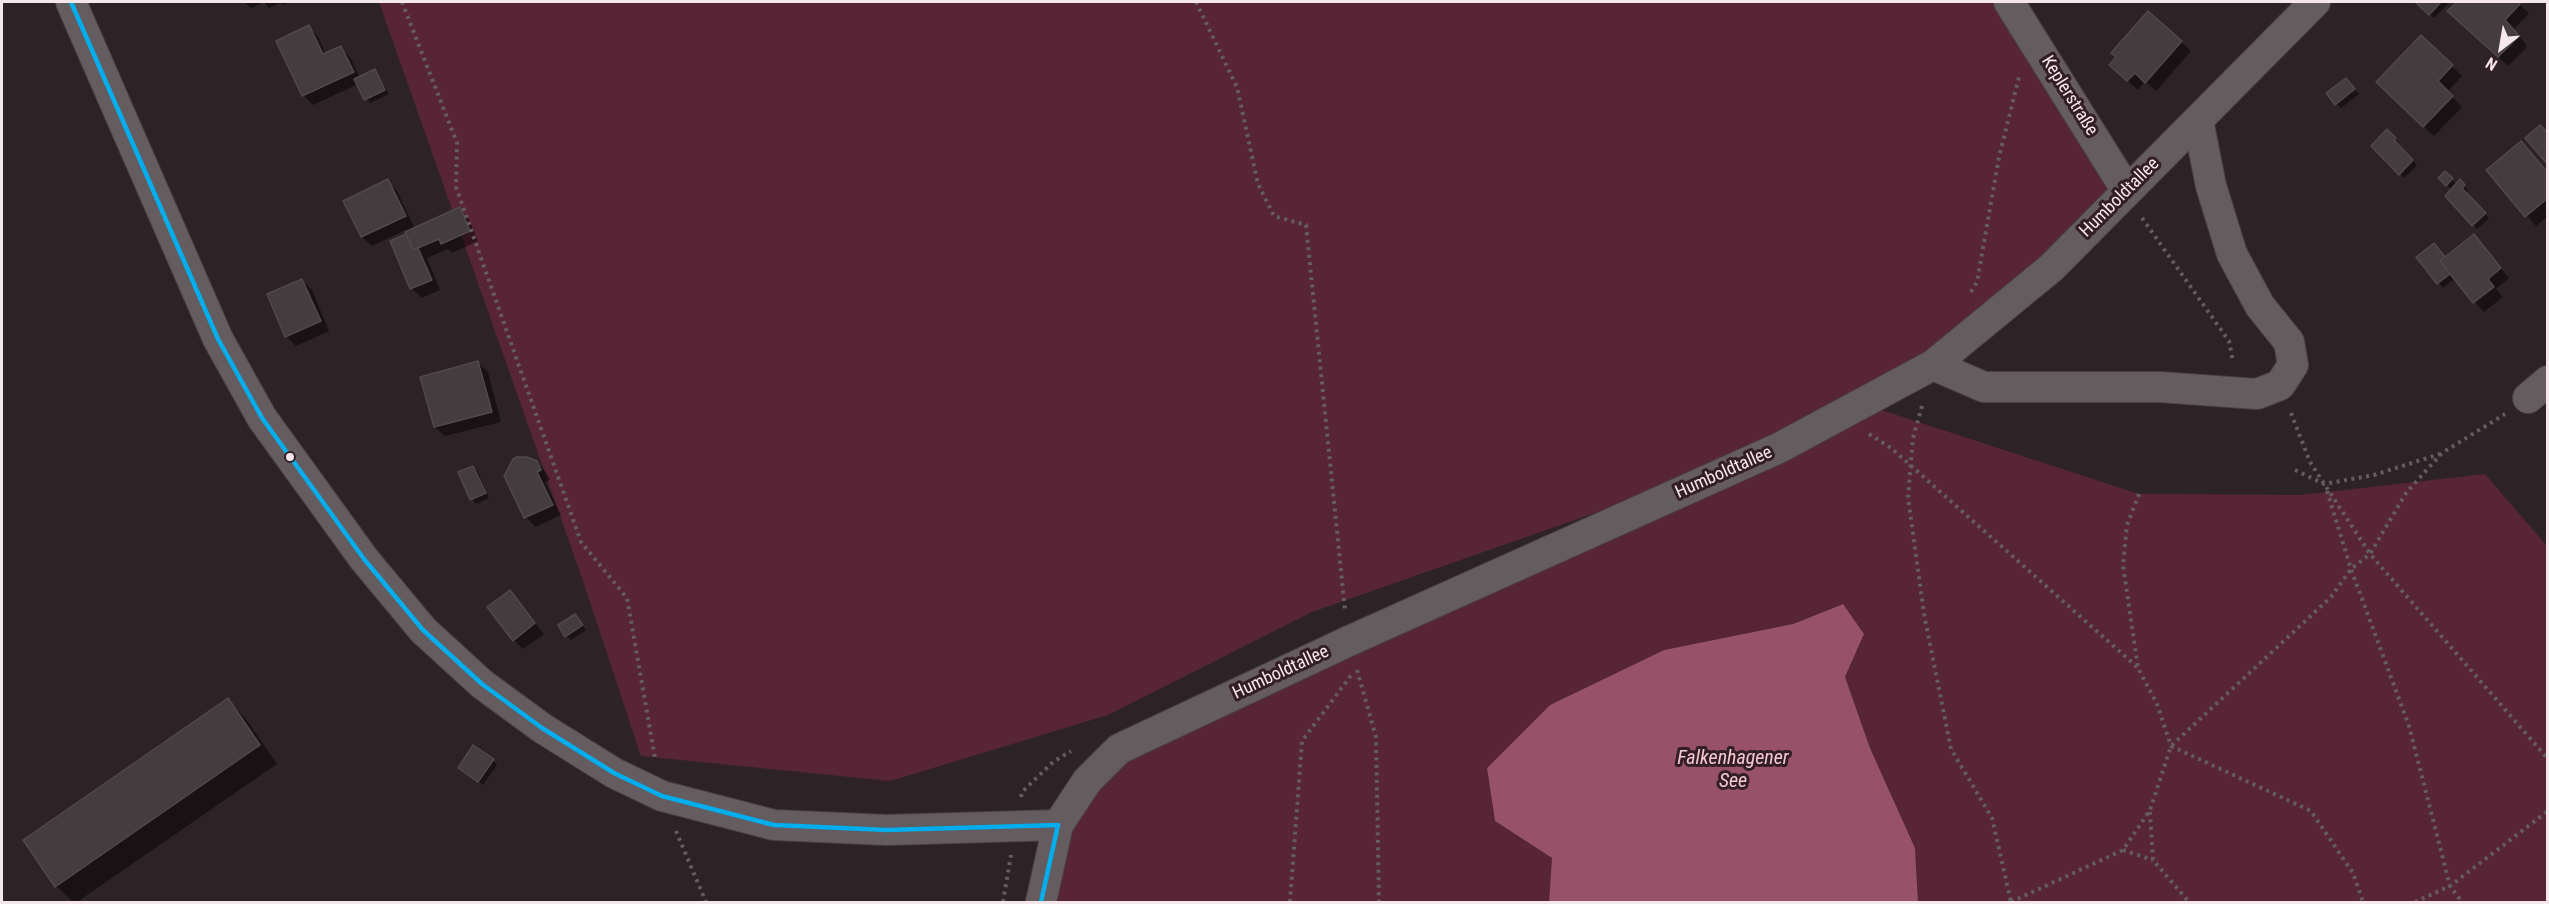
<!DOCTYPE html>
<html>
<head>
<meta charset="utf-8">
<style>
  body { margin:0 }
  #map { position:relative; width:2549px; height:904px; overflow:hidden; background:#2d2326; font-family:"Roboto Condensed",sans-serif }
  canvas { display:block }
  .frame { position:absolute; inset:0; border:3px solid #f5e7eb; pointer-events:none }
  .north { position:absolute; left:2471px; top:18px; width:60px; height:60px; -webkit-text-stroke:4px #321e24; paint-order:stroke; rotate:211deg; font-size:16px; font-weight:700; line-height:24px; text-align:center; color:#f5e7eb }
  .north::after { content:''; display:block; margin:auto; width:21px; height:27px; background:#f5e7eb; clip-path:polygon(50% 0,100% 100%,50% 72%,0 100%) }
</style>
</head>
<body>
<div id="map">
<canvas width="2549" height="904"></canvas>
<div class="frame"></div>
<div class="north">N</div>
</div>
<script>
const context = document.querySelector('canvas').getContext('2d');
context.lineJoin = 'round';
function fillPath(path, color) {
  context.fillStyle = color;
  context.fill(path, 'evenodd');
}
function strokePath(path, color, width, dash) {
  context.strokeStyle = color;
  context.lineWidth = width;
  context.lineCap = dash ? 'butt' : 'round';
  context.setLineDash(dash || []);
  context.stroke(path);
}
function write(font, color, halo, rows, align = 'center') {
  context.font = font + ' "Roboto Condensed",sans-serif';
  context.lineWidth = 6;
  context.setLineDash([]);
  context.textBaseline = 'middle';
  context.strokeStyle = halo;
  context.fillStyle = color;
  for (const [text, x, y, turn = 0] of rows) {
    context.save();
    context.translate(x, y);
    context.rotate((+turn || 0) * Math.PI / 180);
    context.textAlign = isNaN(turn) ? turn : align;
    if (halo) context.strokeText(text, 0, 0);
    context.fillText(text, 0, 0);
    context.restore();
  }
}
const green = new Path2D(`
  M379 2H2009L2127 191 1863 404 2139 494 2301 495 2485 474 2547 546V902H1918L1915 848 1870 748 1845 677 1864 634 1842 604 1793 624 1664 650 1550 705 1487 768 1495 821 1552 858 1549 902H1033L1087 781 1769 452 1312 612 1108 715 890 781 641 756 583 581Z`);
const water = new Path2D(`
  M1843 604 1864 634 1845 677 1870 748 1915 848 1918 902H1549L1552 858 1495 821 1487 768 1550 705 1664 650 1793 624Z`);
const shadow = new Path2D(`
  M244 2H291L283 5 280 3 269 8 264 2 251 8Z
  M2417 2H2450L2434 18Z
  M2458 2H2518L2529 14 2513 30 2526 44V48L2508 66 2450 11Z
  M309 27 318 37 326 54 341 48 350 57 360 78 375 71 389 94 370 103 358 84 313 105 303 95 278 41Z
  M2422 37 2462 76 2447 92 2462 107 2434 136 2378 82Z
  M2181 42 2191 51 2156 91 2145 81 2138 90 2120 74Z
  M2350 84 2359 94 2341 108 2336 104Z
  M2387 132 2417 165 2404 178 2373 146Z
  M2488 170 2548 173V216L2536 226Z
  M2445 173 2457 185 2460 182 2468 190 2466 193 2489 218 2477 229 2447 196 2452 190 2440 178Z
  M387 181 397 191 415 229 459 209 469 219 478 241 452 253 448 249 427 258 440 290 421 298 412 288 408 235 406 230 372 246 362 237 345 202Z
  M2474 236 2509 278 2496 289 2503 297 2484 312 2455 278 2443 288 2418 257 2439 249 2446 258Z
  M302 280 312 290 329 331 296 346 286 336Z
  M478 363 488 372 501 422 445 436 435 427Z
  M536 462 546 472 550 480 545 482 561 515 535 527 526 517 506 476Z
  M473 467 478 472 489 498 476 504 472 499 460 473Z
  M510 592 544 634 523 649 514 640Z
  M579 620 586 630 571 640 566 636Z
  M228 700 246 719 277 764 77 902H73L56 886Z
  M493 760 497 765 483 785 464 772Z`);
const building = new Path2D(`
  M2415 2H2441L2429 15Z
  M2457 2H2518L2520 4 2505 20 2517 33V38L2498 57 2447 11Z
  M2148 11 2182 41 2145 83 2135 73 2127 81 2109 65 2116 57 2111 53Z
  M309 25 323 54 341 46 354 72 302 96 276 41Z
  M2421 35 2453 65 2438 81 2453 96 2423 127 2376 82Z
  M375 69 385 90 364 100 354 79Z
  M2346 78 2355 89 2335 105 2326 93Z
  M2540 125 2548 133V165L2525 138Z
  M2387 129 2396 138 2394 140 2413 160 2399 175 2371 146Z
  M2521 141 2548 173V198L2525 217 2486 170Z
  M2445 171 2453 178 2446 186 2438 178Z
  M388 179 406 216 361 237 343 201Z
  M2460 179 2465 185 2462 188 2486 213 2472 226 2445 196Z
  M460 207 470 231 441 244 439 239 413 250 405 232Z
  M406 234 413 250 418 248 432 280 410 289 390 241Z
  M2474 234 2501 268 2488 279 2494 287 2473 303 2440 261Z
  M2434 243 2445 257 2440 261 2450 274 2437 284 2416 257Z
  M302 279 321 321 285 337 267 294Z
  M478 361 492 412 434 427 420 377Z
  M517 457H527L537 461 541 470 537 472 553 505 524 518 504 476 513 459Z
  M473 466 486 493 470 500 458 472Z
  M510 590 535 623 513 641 487 607Z
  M575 614 583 625 565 637 558 625Z
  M228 698 260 745 55 887 23 840Z
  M473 745 494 759 478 782 458 768Z`);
const path = new Path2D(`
  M402 2 457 143 456 187 581 542 627 598 655 758
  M1196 2 1237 87 1258 184 1274 216 1306 225 1345 610
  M2142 218 2229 341 2233 362
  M1971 292 1977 282 1999 157 2019 77
  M1922 406 1913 438 1908 497 1924 614 1951 749 1992 818 2011 902
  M2291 413 2310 462 2370 554 2548 759
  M1869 434 1891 448 2137 667
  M2295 470 2324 484 2374 475 2440 454
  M2327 491 2351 569 2409 726 2450 886 2462 902
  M2139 494 2127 525 2123 565 2138 668 2157 704 2171 746 2311 811 2353 873 2363 902
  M1357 670 1376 737 1379 902
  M1021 797 1022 792 1053 762 1071 751
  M2150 812 2153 860 2189 902
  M676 831 706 902
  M2123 850 2153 860
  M1003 902 1011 855
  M1290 902 1302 741 1352 674
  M2011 902 2123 850 2150 810 2171 746 2331 597 2351 569 2370 554 2406 493 2442 453 2505 414
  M2415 902 2450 886 2548 811`);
const minor = new Path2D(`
  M71 2 218 339 262 418 364 559 423 630 482 684 542 728 614 773 662 796 774 825 887 830 1058 825
  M2009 2 2127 191
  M1933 365 1984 387H2160L2257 394 2280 385 2293 365 2289 342 2260 306 2232 254 2211 186 2198 120
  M2528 398 2548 381
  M1041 902 1058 825 1087 781 1119 749 1349 641 1779 448 1933 365 2051 268 2315 2`);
const bus1 = new Path2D(`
  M71 2 218 339 262 418 364 559 423 630 482 684 542 728 614 773 662 796 774 825 887 830 1058 825
  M1041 902 1058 825`);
const markers = [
  [290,457,5,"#f5e7eb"]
];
const streetNames = [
  ["Keplerstraße",2069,96,58],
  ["Humboldtallee",2120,198,-45],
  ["Humboldtallee",1724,473,-24],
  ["Humboldtallee",1281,673,-25]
];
const waterNames = [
  ["Falkenhagener",1733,759],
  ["See",1733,782]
];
fillPath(green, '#582537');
fillPath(water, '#975169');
fillPath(shadow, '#0007');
fillPath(building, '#453c3f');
strokePath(building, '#51484a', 1.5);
strokePath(minor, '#4a4143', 32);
strokePath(path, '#645c5f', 4, [3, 4.5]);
strokePath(minor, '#655c5f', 30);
strokePath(bus1, '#00aded', 4.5);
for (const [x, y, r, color] of markers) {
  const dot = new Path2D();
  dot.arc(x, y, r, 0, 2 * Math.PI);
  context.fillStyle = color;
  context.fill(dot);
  strokePath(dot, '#321e24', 2);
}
write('18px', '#f5e7eb', '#321e24', streetNames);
write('italic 20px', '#f5c8d4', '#321e24', waterNames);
</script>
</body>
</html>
